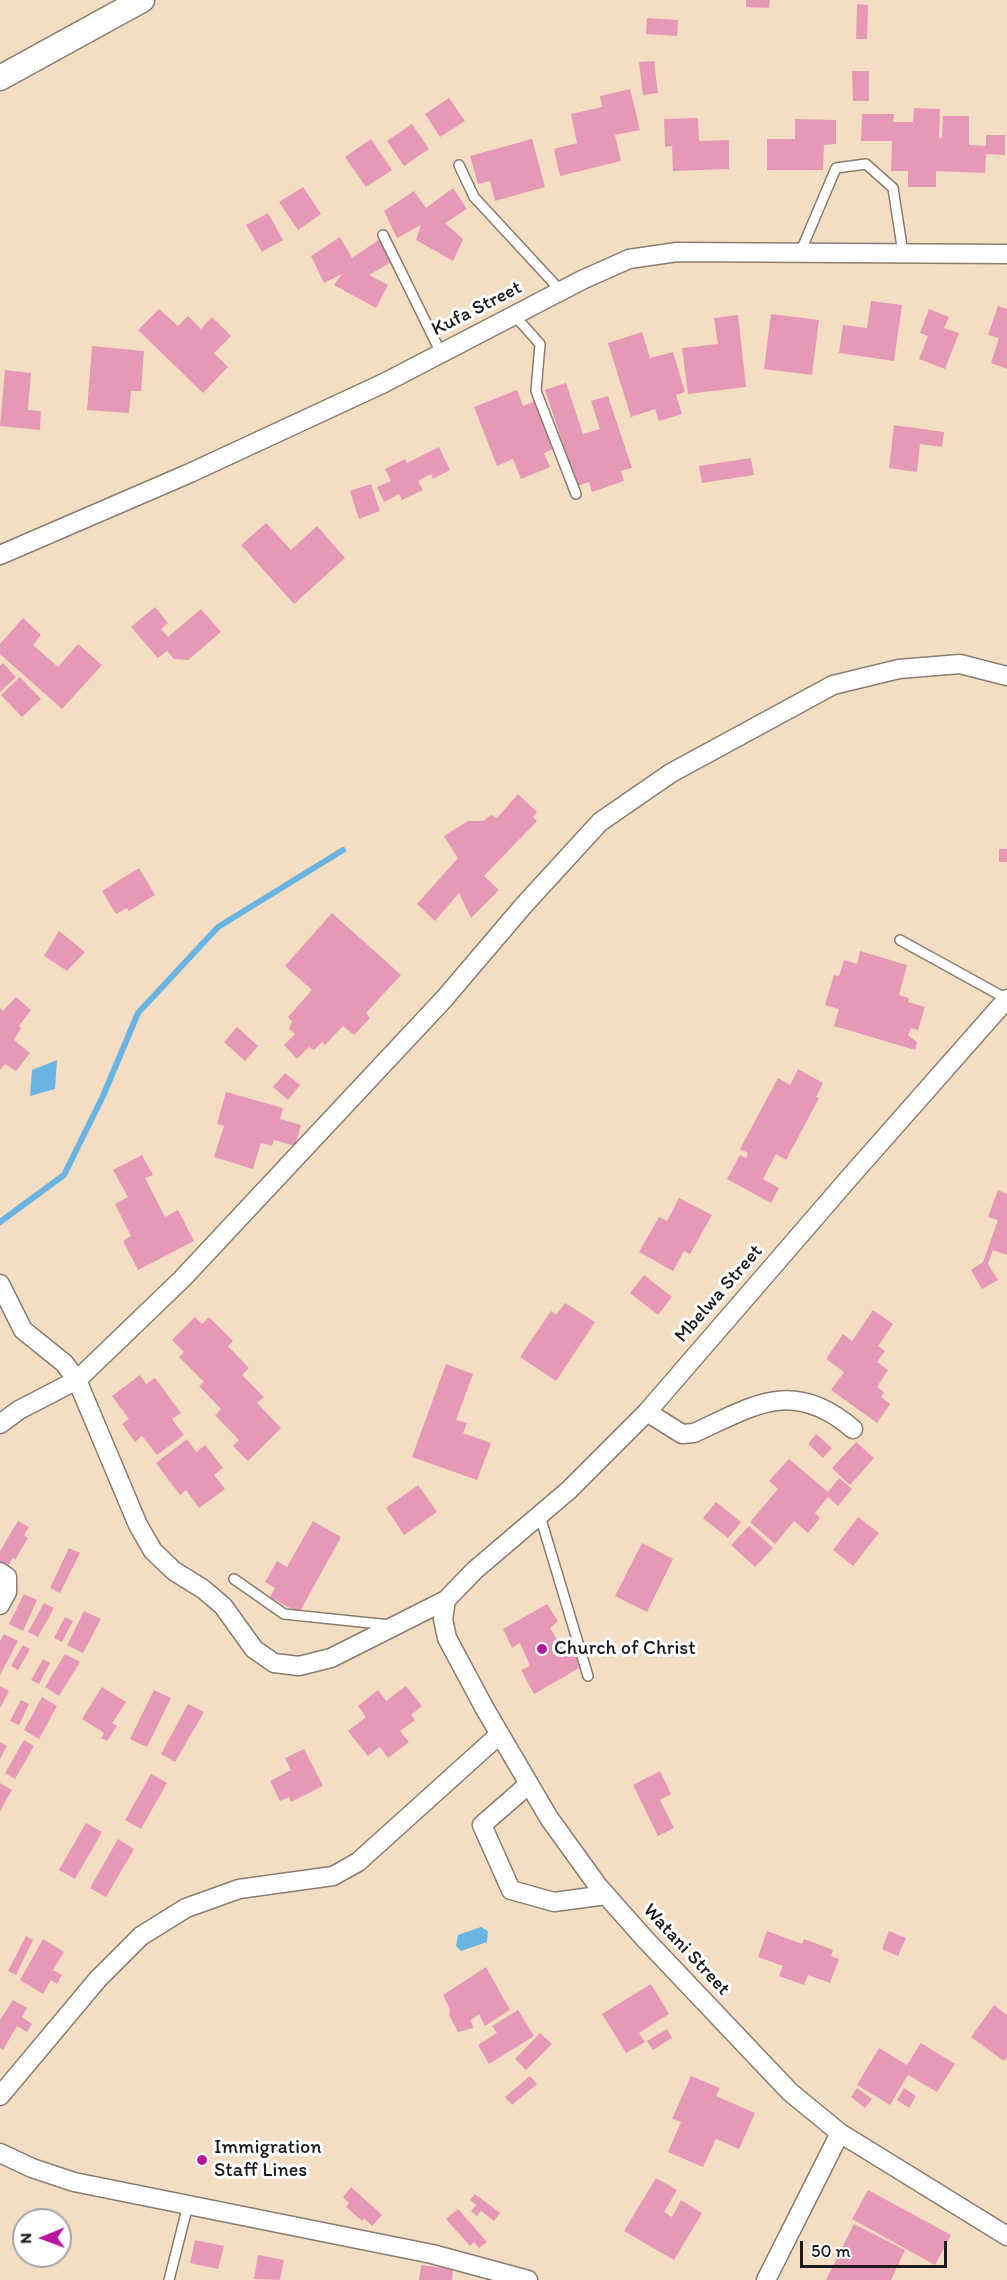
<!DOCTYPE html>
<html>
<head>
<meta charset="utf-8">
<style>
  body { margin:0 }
  #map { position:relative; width:1007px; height:2280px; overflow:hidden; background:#f4dec3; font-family:Itim,sans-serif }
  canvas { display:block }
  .north { position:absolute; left:12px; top:2208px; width:60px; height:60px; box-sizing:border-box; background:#fff; border:2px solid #a4a4a4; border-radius:50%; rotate:269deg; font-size:16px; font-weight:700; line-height:24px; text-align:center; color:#1c1c1c }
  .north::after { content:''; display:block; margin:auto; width:21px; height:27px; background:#b5179e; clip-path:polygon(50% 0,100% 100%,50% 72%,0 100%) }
  .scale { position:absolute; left:800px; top:2241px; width:147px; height:27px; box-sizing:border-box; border:3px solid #1c1c1c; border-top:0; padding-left:8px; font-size:18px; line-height:21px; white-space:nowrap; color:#1c1c1c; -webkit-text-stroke:4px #fff; paint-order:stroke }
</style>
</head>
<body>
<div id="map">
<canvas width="1007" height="2280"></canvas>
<div class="north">N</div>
<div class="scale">50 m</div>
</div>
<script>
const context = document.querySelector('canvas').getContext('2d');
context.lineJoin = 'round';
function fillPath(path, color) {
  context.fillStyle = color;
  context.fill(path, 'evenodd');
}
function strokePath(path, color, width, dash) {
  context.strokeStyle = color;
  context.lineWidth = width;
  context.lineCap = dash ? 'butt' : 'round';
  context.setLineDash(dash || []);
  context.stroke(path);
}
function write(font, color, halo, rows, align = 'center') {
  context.font = font + ' Itim,sans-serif';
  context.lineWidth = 6;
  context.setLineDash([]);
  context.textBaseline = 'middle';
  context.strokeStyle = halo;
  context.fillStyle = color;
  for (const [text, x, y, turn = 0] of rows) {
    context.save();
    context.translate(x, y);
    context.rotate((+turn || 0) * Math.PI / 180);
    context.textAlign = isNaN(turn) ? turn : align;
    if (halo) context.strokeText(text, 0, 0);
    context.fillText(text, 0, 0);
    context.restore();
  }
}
const water = new Path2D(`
  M57 1060 55 1089 30 1096 32 1070Z
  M481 1927 488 1931 487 1942 461 1951 456 1946 458 1935Z`);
const stream = new Path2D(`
  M0 1222 64 1175 103 1096 138 1013 218 927 343 850`);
const building = new Path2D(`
  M746 0H770L769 8 746 7Z
  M857 4 868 5 867 39H856Z
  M647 18 678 20 677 36 646 34Z
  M654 61 658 93 643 95 639 62Z
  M852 71H869V101H853Z
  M630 89 640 130 615 135 621 161 560 176 554 149 577 143 571 114 602 107 600 96Z
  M449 98 465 121 440 137 425 114Z
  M914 108 940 109 939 138H942L943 116H969V145L986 146V135H1005V155L986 154 985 173 936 171V187H908V171H891L892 141H861L862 114H894L893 122H913Z
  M698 118 699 141 729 140V169L673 171 672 146 665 147 664 119Z
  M795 119 836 120V144L824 145 823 170H767V139H795Z
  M412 124 429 149 404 166 387 141Z
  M371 139 392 170 366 187 345 157Z
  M532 139 545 187 495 201 490 181 478 184 470 156Z
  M303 187 321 214 298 230 279 202Z
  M453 188 467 209 445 223 463 239 453 261 416 240 421 225 397 238 384 211 414 191 426 208Z
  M268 213 283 240 262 252 246 225Z
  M340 237 352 258 380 239 393 261 369 275 388 285 376 308 334 285 342 274 324 283 311 256Z
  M871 301 902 305 894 361 839 353 843 325 867 328Z
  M998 306 1007 309V369L991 363 999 338 988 335Z
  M159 309 178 326 188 316 201 329 212 317 231 336 214 353 228 367 203 393 138 330Z
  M929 309 949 317 944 328 959 333 945 369 919 359 928 336 920 333Z
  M771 314 819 320 812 375 764 369Z
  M738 315 746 387 688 394 682 348 718 344 714 318Z
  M642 332 650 358 673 352 685 392 676 395 682 414 659 421 655 409 631 417 608 343Z
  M92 346 144 351 141 391H131L129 413 87 410Z
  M5 370 31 373 28 410 41 411 40 430 0 426Z
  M566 383 583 434 600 429 591 401 608 396 632 468 621 471 624 481 592 492 589 482 577 486 545 390Z
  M517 390 523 406 538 400 556 448 544 453 550 467 521 479 513 459 497 466 474 407Z
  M894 425 944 432 942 447 920 444 917 472 889 468Z
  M439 447 450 470 433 479 431 474 418 481 423 490 402 500 399 494 384 502 377 487 391 481 385 469 405 459 407 463Z
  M751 458 754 475 702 483 699 466Z
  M371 484 380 511 359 519 350 491Z
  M266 523 291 550 317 526 345 558 294 604 241 545Z
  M155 607 168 623 161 629 168 637 201 609 221 632 188 660 174 659 167 651 158 658 131 627Z
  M23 618 41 635 33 645 58 667 78 644 102 665 62 709 0 654V644Z
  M3 663 16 677 0 692V666Z
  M20 677 41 699 22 717 1 695Z
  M518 794 537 812 533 817 537 821 484 876 499 890 471 918 459 893 435 921 417 904 458 858 444 836 468 821H483L491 815 497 818Z
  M999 849H1007V862H999Z
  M139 868 155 895 129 911 127 908 116 914 102 891Z
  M332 913 401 975 366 1013 370 1018 354 1035 343 1026 325 1045 322 1042 314 1050 309 1047 297 1059 284 1045 295 1034 289 1029 292 1022 288 1017 312 990 285 966Z
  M59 931 85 952 67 971 44 956Z
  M860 951 907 965 899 995 909 998 908 1002 925 1007 918 1030 911 1028 908 1035 917 1042 915 1050 834 1026 839 1009 825 1005 834 975 839 976 844 960 857 964Z
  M16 997 31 1010 19 1026 21 1028 14 1040 30 1053 16 1071 5 1064 0 1070V1008L3 1011Z
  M237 1027 258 1046 245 1061 224 1042Z
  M798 1069 823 1083 816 1097 819 1098 786 1160 776 1154 763 1179 779 1188 771 1203 727 1179 740 1155 746 1158 748 1153 740 1149 778 1078 790 1085Z
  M285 1073 300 1085 288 1100 273 1087Z
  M226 1092 283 1108 280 1119 301 1125 295 1146 274 1140 272 1146 261 1143 253 1169 214 1157 224 1126 217 1124Z
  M142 1155 153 1175 145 1178 165 1217 178 1210 194 1241 138 1270 123 1241 131 1236 115 1204 128 1197 113 1170Z
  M998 1190 1007 1194V1255L993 1250 988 1264 998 1280 982 1289 971 1270 983 1262 998 1220 988 1217Z
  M679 1198 712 1215 690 1254 684 1251 673 1271 639 1252 659 1217 667 1221Z
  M644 1275 672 1297 658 1315 630 1293Z
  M565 1303 595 1322 556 1381 520 1357 551 1311 556 1315Z
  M873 1310 893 1324 878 1346 885 1351 877 1362 888 1370 877 1387 884 1392 881 1397 890 1404 877 1423 831 1390 844 1372 826 1359 843 1334 852 1341Z
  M195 1317 202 1324 209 1317 233 1341 228 1346 249 1368 242 1375 264 1397 257 1403 281 1428 248 1461 233 1446 239 1440 215 1415 221 1409 199 1386 204 1382 179 1357 184 1352 172 1340Z
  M446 1364 473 1374 456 1420 467 1423 463 1433 491 1443 477 1480 412 1457Z
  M140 1375 146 1384 155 1378 181 1413 172 1419 184 1435 157 1455 142 1436 135 1442 122 1424 129 1419 112 1396Z
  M816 1434 832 1448 823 1458 808 1444Z
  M187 1439 196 1452 205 1445 223 1468 214 1475 225 1489 199 1508 186 1490 180 1495 156 1463Z
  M856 1442 874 1458 850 1485 832 1468Z
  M789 1459 828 1492 839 1478 852 1489 838 1506 828 1497 815 1513 820 1518 808 1533 794 1521 775 1544 750 1522 778 1489 769 1481Z
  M418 1485 437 1512 404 1535 386 1508Z
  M716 1502 741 1522 728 1538 703 1518Z
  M858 1517 879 1533 853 1566 833 1550Z
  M18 1521 29 1527 24 1535 28 1538 15 1560 13 1558 8 1566 0 1562V1551Z
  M313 1521 341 1537 299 1613 270 1597 275 1588 265 1582 277 1561 287 1567Z
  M749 1526 773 1548 755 1567 731 1545Z
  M642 1543 673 1559 647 1612 615 1596Z
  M69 1548 80 1553 60 1593 50 1588Z
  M24 1594 37 1600 23 1631 9 1624Z
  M44 1603 54 1608 38 1637 28 1632Z
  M547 1604 558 1621 550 1628 563 1649 570 1645 581 1667 534 1694 521 1670 530 1666 520 1643 512 1648 503 1629Z
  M84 1611 101 1619 83 1653 67 1645Z
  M65 1617 73 1621 62 1642 54 1638Z
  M4 1634 18 1641 0 1675V1641Z
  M23 1645 30 1649 18 1670 11 1666Z
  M65 1654 80 1662 59 1696 45 1687Z
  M43 1659 50 1663 39 1684 31 1680Z
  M0 1686 9 1691 0 1708Z
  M406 1686 422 1706 411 1715 415 1720 400 1731 409 1742 388 1758 380 1747 368 1756 348 1731 366 1717 358 1706 378 1690 386 1701Z
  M102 1687 126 1702 112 1723 117 1726 107 1741 101 1738 104 1733 82 1719Z
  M154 1690 171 1698 147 1747 130 1739Z
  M42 1697 57 1706 39 1739 24 1730Z
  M21 1700 29 1704 19 1725 10 1721Z
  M188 1704 204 1712 175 1762 161 1754Z
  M24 1740 34 1746 15 1779 5 1773Z
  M0 1742 7 1746 0 1759Z
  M304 1749 323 1786 291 1802 289 1797 280 1801 270 1781 291 1770 285 1758Z
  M660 1771 671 1794 660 1800 674 1828 658 1836 633 1785Z
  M151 1774 167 1783 141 1829 125 1820Z
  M0 1783 12 1790 0 1811Z
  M86 1823 102 1832 75 1879 59 1870Z
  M118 1839 134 1849 106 1897 90 1888Z
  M767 1931 802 1944 804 1939 833 1950 831 1956 839 1959 830 1983 808 1975 804 1985 779 1976 783 1966 758 1957Z
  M889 1931 906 1938 898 1956 882 1949Z
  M26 1936 33 1940 16 1975 8 1971Z
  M43 1939 64 1952 53 1970 62 1975 57 1984 51 1980 43 1994 20 1980Z
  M486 1967 510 2010 485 2026 479 2014 471 2020 473 2028 458 2032 449 2015 450 2010 443 1995Z
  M651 1984 669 2014 639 2033 645 2042 626 2053 602 2014Z
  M13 2000 27 2008 22 2017 32 2024 27 2032 17 2026 3 2050 0 2048V2020Z
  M994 2005 1007 2015V2057L1004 2061 971 2037Z
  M518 2010 534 2036 489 2064 478 2045 497 2033 492 2026Z
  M667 2029 672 2038 653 2050 647 2041Z
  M540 2033 552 2044 526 2070 515 2059Z
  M921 2043 955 2064 937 2092 908 2075 890 2105 857 2085 879 2048 907 2065Z
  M530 2076 537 2084 512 2105 505 2097Z
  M691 2076 720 2088 716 2096 755 2113 739 2149 716 2139 703 2167 668 2152 681 2122 672 2119Z
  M857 2088 872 2099 865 2108 851 2097Z
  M904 2088 916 2096 909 2108 897 2100Z
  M656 2178 677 2190 664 2212 672 2217 681 2200 702 2213 674 2260 624 2231Z
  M351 2187 382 2215 372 2226 364 2218 362 2221 346 2207 349 2203 343 2197Z
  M868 2190 951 2235 935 2265 852 2219Z
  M475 2194 500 2213 494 2221 481 2211 477 2216 471 2211 476 2205 470 2200Z
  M458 2209 487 2242 479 2248 474 2242 470 2246 446 2219Z
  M854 2224 905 2250 891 2280H826Z
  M195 2240 224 2246 218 2269 190 2263Z
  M258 2255 284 2260 280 2280 254 2279Z
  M421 2265 453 2269 452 2280H419Z`);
const lane = new Path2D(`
  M459 165 474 197 561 291
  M383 235 441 353
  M800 253 836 168 866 164 893 188 903 253
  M514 315 540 344 536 391 576 494
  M900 940 1007 999
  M540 1516 588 1676
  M234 1579 284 1614 390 1625
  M169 2280 188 2205`);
const street = new Path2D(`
  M0 555 190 473 384 383 582 280 629 259 677 252 1007 254
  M0 1284 23 1330 64 1363 77 1380 138 1525 153 1551 174 1571 203 1589 223 1606 254 1649 274 1663 299 1666 331 1658 446 1600 475 1570 569 1490 647 1412 850 1177 1007 999
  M647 1412 682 1434 694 1433C755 1405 793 1378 853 1429
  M0 1424 19 1410 77 1380 182 1279 444 999 524 905 600 822 671 773 833 685 899 669 960 664 1007 676
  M0 1572 7 1577V1592L0 1605
  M446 1600 443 1619 447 1638 485 1709 549 1818 598 1886 644 1938 790 2092 840 2133 1007 2236
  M529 1784 482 1825 511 1890 554 1902 606 1895
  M0 2096 98 1979 141 1936 186 1908 239 1889 333 1876 358 1862 500 1734
  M0 2153 32 2168 74 2182 432 2254 528 2280
  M766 2280 840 2133`);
const secondary = new Path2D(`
  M0 78 142 0`);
const markers = [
  [542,1649,6,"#b5179e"],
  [202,2160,6,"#b5179e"]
];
const streetNames = [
  ["Kufa Street",477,309,-27],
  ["Mbelwa Street",719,1294,-49],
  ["Watani Street",686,1950,47]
];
const poiNames = [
  ["Church of Christ",554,1649],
  ["Immigration",214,2148],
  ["Staff Lines",214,2171]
];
fillPath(water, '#69b4e2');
strokePath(stream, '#69b4e2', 6);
fillPath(building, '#e599b7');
strokePath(lane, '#887d70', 12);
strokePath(street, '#887d70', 21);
strokePath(secondary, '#887d70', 27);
strokePath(lane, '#fff', 9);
strokePath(street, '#fff', 18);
strokePath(secondary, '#fff', 24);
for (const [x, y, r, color] of markers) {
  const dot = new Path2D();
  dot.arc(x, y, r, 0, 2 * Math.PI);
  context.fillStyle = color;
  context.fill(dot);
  strokePath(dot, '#fff', 2);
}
write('20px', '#1c1c1c', '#fff', streetNames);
write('20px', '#1c1c1c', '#fff', poiNames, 'left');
</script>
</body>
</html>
